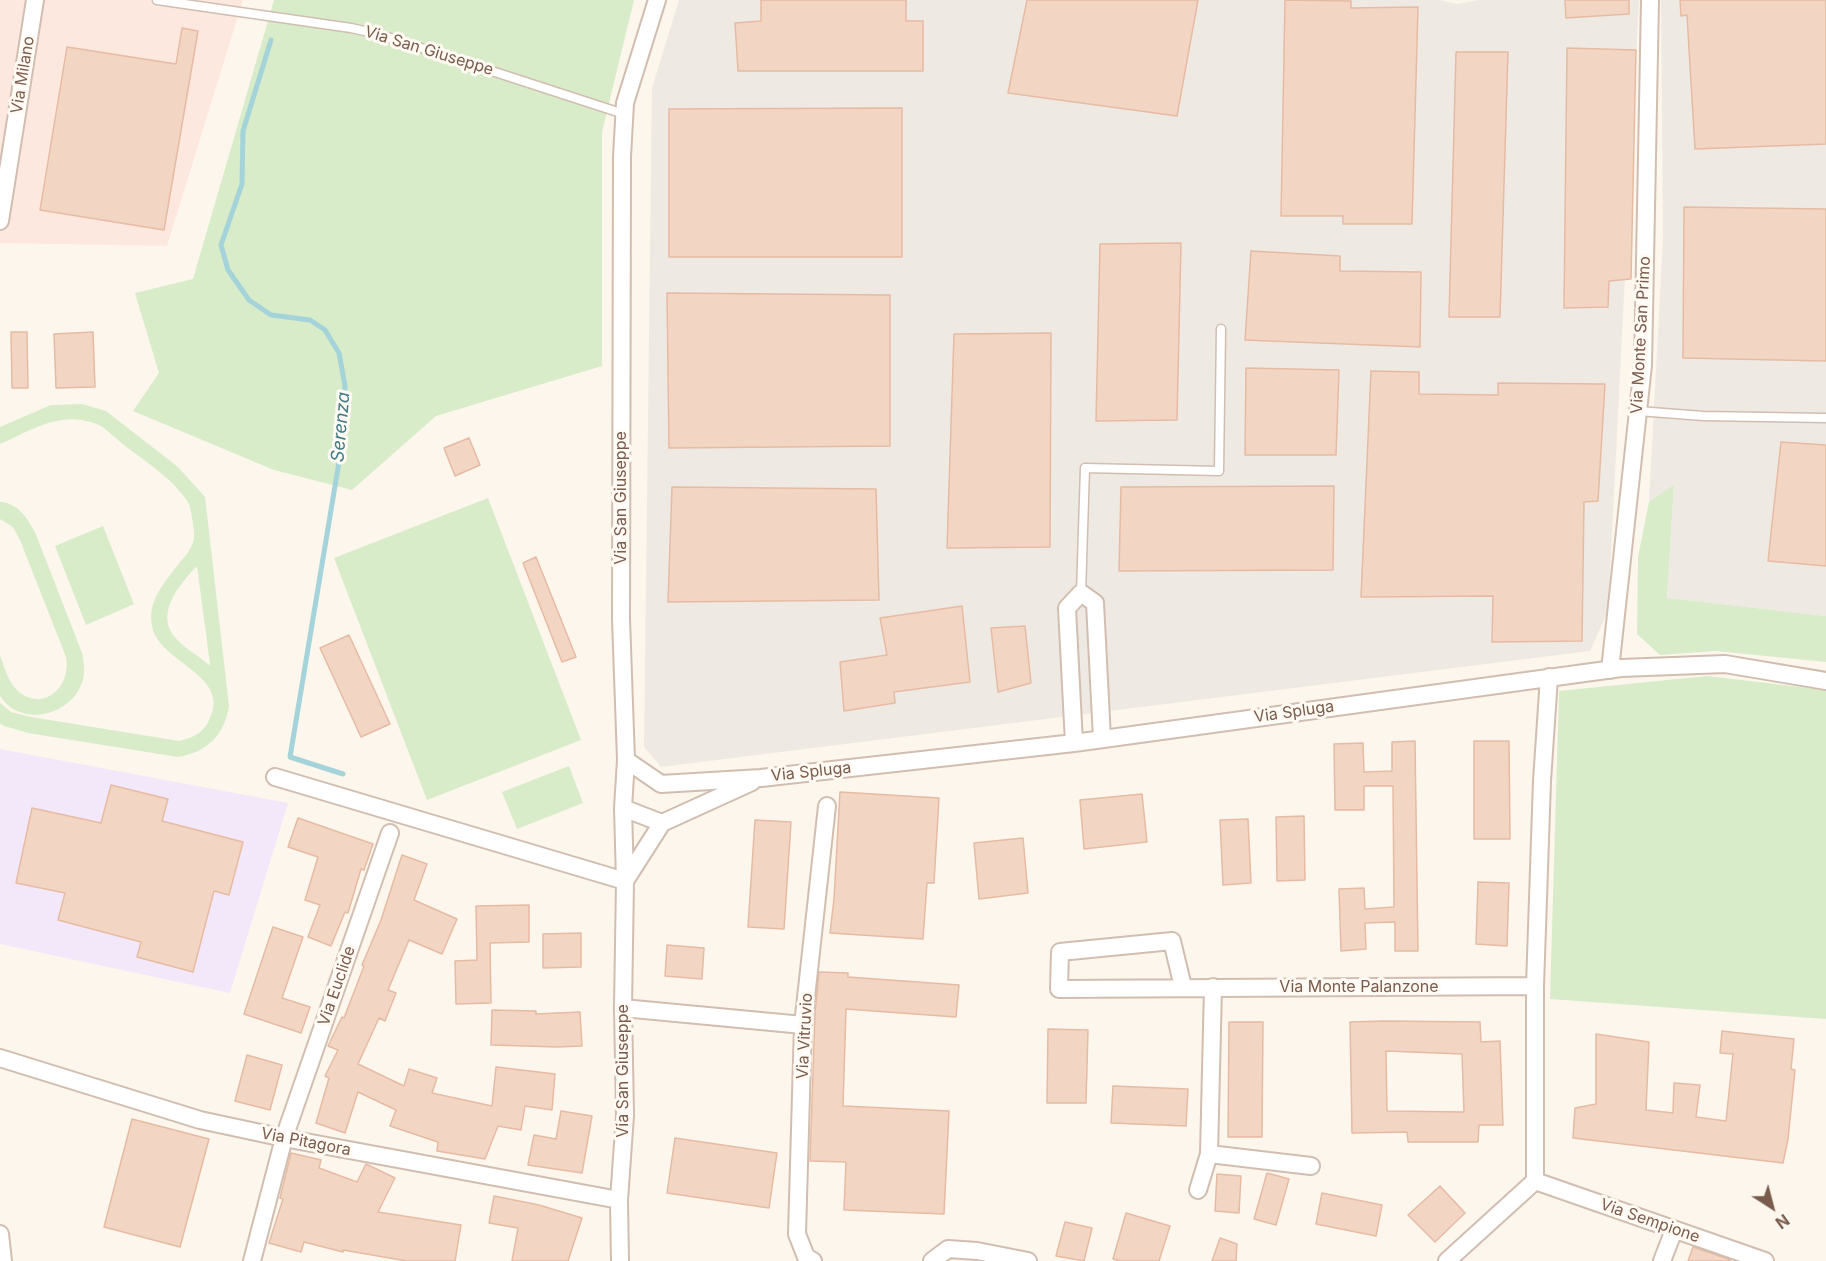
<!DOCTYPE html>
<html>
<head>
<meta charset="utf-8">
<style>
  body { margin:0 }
  #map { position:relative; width:1826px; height:1261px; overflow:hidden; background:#fdf6ec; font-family:Inter,sans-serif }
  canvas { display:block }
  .north { position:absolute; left:1742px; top:1177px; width:60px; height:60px; -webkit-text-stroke:4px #fffaf3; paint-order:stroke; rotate:144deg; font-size:16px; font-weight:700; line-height:24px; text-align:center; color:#7a5c4d }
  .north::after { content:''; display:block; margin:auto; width:21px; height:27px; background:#7a5c4d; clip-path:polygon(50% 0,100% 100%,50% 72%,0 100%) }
</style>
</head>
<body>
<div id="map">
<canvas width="1826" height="1261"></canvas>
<div class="north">N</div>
</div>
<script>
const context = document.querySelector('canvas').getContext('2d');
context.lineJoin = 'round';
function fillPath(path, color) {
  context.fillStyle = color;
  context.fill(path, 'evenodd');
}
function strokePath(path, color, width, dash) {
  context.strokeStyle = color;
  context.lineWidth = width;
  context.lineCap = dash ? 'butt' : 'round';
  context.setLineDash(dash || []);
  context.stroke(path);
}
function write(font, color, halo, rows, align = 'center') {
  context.font = font + ' Inter,sans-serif';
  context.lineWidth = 6;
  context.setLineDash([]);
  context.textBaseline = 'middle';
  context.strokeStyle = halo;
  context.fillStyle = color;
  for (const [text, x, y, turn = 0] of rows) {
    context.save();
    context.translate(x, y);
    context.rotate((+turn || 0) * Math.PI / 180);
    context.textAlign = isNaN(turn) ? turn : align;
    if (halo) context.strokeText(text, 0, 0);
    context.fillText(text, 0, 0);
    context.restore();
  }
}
const commercial = new Path2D(`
  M0 0H243L167 246 0 243Z`);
const industrial = new Path2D(`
  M679 0H1440L1457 4 1479 0H1639L1608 611 1590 651 661 767 644 747 652 88Z
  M1661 0H1826V616L1667 598 1674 486 1649 502 1663 238Z`);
const education = new Path2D(`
  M0 749 288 803 230 993 0 944Z`);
const green = new Path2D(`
  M274 0H634L602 132V366L436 416 352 490 274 470 133 411 159 373 135 293 193 279Z
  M82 404 106 411 178 467 205 497 229 706C224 736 207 752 178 757L28 733 4 726 0 723V703L11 712 31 717 179 741C193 738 204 733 210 718 230 676 163 663 153 630 145 602 165 582 181 561 186 555 193 547 194 538 195 532 191 507 188 502 173 479 146 462 124 445 116 439 108 430 99 425 95 423 87 421 82 420 53 415 25 433 0 444V427L51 405ZM197 566 210 664 209 665C198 655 182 647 173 635 156 611 181 583 197 566Z
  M1674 485 1667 598 1826 616V662L1716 651 1660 655 1637 634 1638 557 1649 502Z
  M488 498 581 740 427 800 334 558Z
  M0 502C18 503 27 518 35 532L82 653C84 664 86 675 81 685 68 717 20 727 0 696V655C4 666 8 681 16 689 40 714 72 689 66 657L20 540 13 527 0 519Z
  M103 526 134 604 86 625 55 546Z
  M1707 676 1826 690V1019L1550 999 1559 691Z
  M569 766 583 803 517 829 502 792Z`);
const stream = new Path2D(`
  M271 40 243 131 242 184 221 245 228 270 249 300 271 315 310 320 325 330 339 353 345 386 339 462 290 757 343 774`);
const building = new Path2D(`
  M761 0H906V21H923V71H738L735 23 761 21Z
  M1027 0H1198L1177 116 1008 93Z
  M1285 0 1351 1V8L1418 7 1412 224H1343V216H1281Z
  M1565 0H1629V14L1566 18Z
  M1680 0H1826V144L1695 149 1687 15 1681 16Z
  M182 28 198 31 164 230 40 210 67 47 176 64Z
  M1567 48 1636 50 1631 279 1609 281 1608 307 1564 308Z
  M1456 52H1508L1500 317H1449Z
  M902 108V257H669V109Z
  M1684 207 1826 209V361L1683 358Z
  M1181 243 1177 420 1096 421 1100 244Z
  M1251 251 1340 256V271L1421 272 1420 347 1245 340Z
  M667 293 890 295V446L669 448Z
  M11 332H27L28 388H12Z
  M93 332 95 387 56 388 54 334Z
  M1051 333 1050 547 947 548 954 334Z
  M1246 368 1339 370 1336 455H1245Z
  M1371 371 1419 372V394L1498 395V383L1605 384 1598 501 1584 502 1582 641 1492 642 1493 596 1361 597Z
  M469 438 480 465 455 476 444 448Z
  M1781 442 1826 445V566L1768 561Z
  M1334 486 1333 570 1119 571 1121 487Z
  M672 487 876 489 879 600 668 602Z
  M536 557 576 657 562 662 523 563Z
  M962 606 970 682 894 692 895 703 844 711 840 662 887 655 880 618Z
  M1025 626 1031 683 998 692 991 628Z
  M349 635 390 724 361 737 320 648Z
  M1415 741 1418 951H1395V922L1365 923 1366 949 1341 951 1339 889 1364 888 1365 909 1394 907 1393 786H1364V810H1335L1334 744 1363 743 1364 772 1392 771V742Z
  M1474 741H1509L1510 839H1474Z
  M111 785 168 799 162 821 243 842 229 895 214 891 193 972 137 957 141 942 58 920 65 893 16 883 32 808 101 823Z
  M840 792 939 798 934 883H927L923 939 830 933 834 899Z
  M1142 794 1147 842 1084 849 1080 800Z
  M1304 816 1305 880 1277 881 1276 817Z
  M298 818 373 844 364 870 361 869 348 913 345 912 331 946 308 937 320 905 305 900 318 857 288 847Z
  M1248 819 1251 883 1223 885 1220 820Z
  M755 820 791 822 784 929 748 927Z
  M1023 838 1028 893 979 899 974 843Z
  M402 855 427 864 414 900 457 919 442 954 409 940 388 990 396 993 385 1021 379 1018 358 1064 404 1086 409 1069 437 1078 432 1093 492 1106 496 1067 555 1074 552 1110 525 1106 521 1130 498 1126 485 1159 437 1151 438 1142 390 1126 396 1110 358 1092 345 1133 316 1123 329 1078 325 1076 338 1050 328 1046 342 1017 344 1018 364 966 362 965 381 920Z
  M1478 882 1509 883 1507 946 1476 944Z
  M529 905V942L490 943 491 1003 456 1004 455 961 477 960 476 906Z
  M273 927 303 937 282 998 310 1007 301 1033 244 1014Z
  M581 933V967L543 968V934Z
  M667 945 704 948 702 979 665 976Z
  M819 972 848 973V977L959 985 956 1017 846 1009 843 1106 949 1111 944 1214 844 1210 846 1162 810 1161 815 1014Z
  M492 1010 536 1011V1014L580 1012 582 1046 557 1047 491 1045Z
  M1385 1021 1480 1022 1481 1042 1500 1041 1503 1125H1479L1478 1142H1408L1407 1132 1352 1133 1350 1022ZM1386 1051 1462 1054 1464 1112 1387 1111Z
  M1229 1022H1263L1262 1137H1228Z
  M1048 1029 1088 1030 1086 1103H1047Z
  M1722 1031 1794 1039 1791 1069 1795 1070 1788 1139 1783 1163 1573 1138 1575 1108 1596 1104V1034L1649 1042 1646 1110 1673 1113 1674 1083 1700 1085 1696 1117 1726 1121 1733 1054 1720 1053Z
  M247 1055 282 1065 270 1110 235 1101Z
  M1113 1086 1188 1089 1186 1126 1111 1123Z
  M561 1111 592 1116 582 1173 528 1165 534 1135 556 1139Z
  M132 1119 209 1139 180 1247 104 1227Z
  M675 1138 777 1153 769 1208 667 1193Z
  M291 1153 321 1160 319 1168 357 1182 366 1164 395 1178 378 1212 461 1225 455 1261H407L343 1250V1252L304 1242 301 1252 269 1243 283 1199 280 1198Z
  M1267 1173 1289 1179 1276 1225 1254 1219Z
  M1217 1174 1241 1176 1239 1213 1215 1211Z
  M1440 1186 1465 1213 1435 1242 1408 1215Z
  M1322 1193 1382 1205 1376 1236 1316 1224Z
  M494 1196 539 1205 582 1218 568 1261H512L518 1228 489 1223Z
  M1126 1213 1170 1226 1159 1261H1121L1113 1259Z
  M1065 1222 1092 1228 1084 1261 1056 1256Z
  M1220 1238 1237 1244 1236 1261H1212Z
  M1693 1247 1731 1260V1261H1688Z`);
const lane = new Path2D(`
  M157 0 351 28 378 34 624 114
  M1638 411 1703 416 1826 418
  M1081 593 1085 468 1219 471 1221 329`);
const street = new Path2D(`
  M0 221 35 0
  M1610 670 1643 365 1650 0
  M1074 743 1067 608 1081 593 1095 603 1102 739
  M626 760 661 784 761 778 1074 743 1621 668 1725 664 1826 681
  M275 777 625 881 662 823 752 782
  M623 808 662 823
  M1183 987 1172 941 1060 952 1059 989 1535 986
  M1213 987 1209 1154 1311 1166
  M623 1008 803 1025
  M0 1058 200 1120 284 1138 619 1200
  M1535 1181V986L1542 781 1549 677
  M1535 1181 1765 1261
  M1198 1190 1209 1154
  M0 1234 3 1261
  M252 1261 284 1138 390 833
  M620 1261 619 1200 625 1115 623 1008 625 881 623 808 626 760 621 619 622 157 625 103 657 0
  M813 1261 806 1257 797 1234 803 1025 827 806
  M932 1261 948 1249 977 1251 1028 1261
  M1447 1261 1535 1181
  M1662 1261 1674 1230`);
const streetNames = [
  ["Via San Giuseppe",429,51,17],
  ["Via Milano",23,75,-81],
  ["Via Monte San Primo",1641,335,-87],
  ["Via San Giuseppe",621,498,-90],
  ["Via Spluga",1294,712,-8],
  ["Via Spluga",811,772,-6],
  ["Via Euclide",337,986,-71],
  ["Via Monte Palanzone",1359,987],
  ["Via Vitruvio",805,1036,-87],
  ["Via San Giuseppe",623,1071,-90],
  ["Via Pitagora",306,1142,11],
  ["Via Sempione",1650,1221,19]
];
const waterNames = [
  ["Serenza",341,427,-85]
];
fillPath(commercial, '#fde8e0');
fillPath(industrial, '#efe9e4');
fillPath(education, '#f3e8fa');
fillPath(green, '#d8ecc9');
strokePath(stream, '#a5d3da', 5);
fillPath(building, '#f3d5c3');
strokePath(building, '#e6bba3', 1.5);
strokePath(lane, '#d1beb0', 11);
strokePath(street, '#d1beb0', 20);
strokePath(lane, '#fff', 8);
strokePath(street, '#fff', 16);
write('16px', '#7a5c4d', '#fffaf3', streetNames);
write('italic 18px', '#437c86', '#fffaf3', waterNames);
</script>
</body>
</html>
